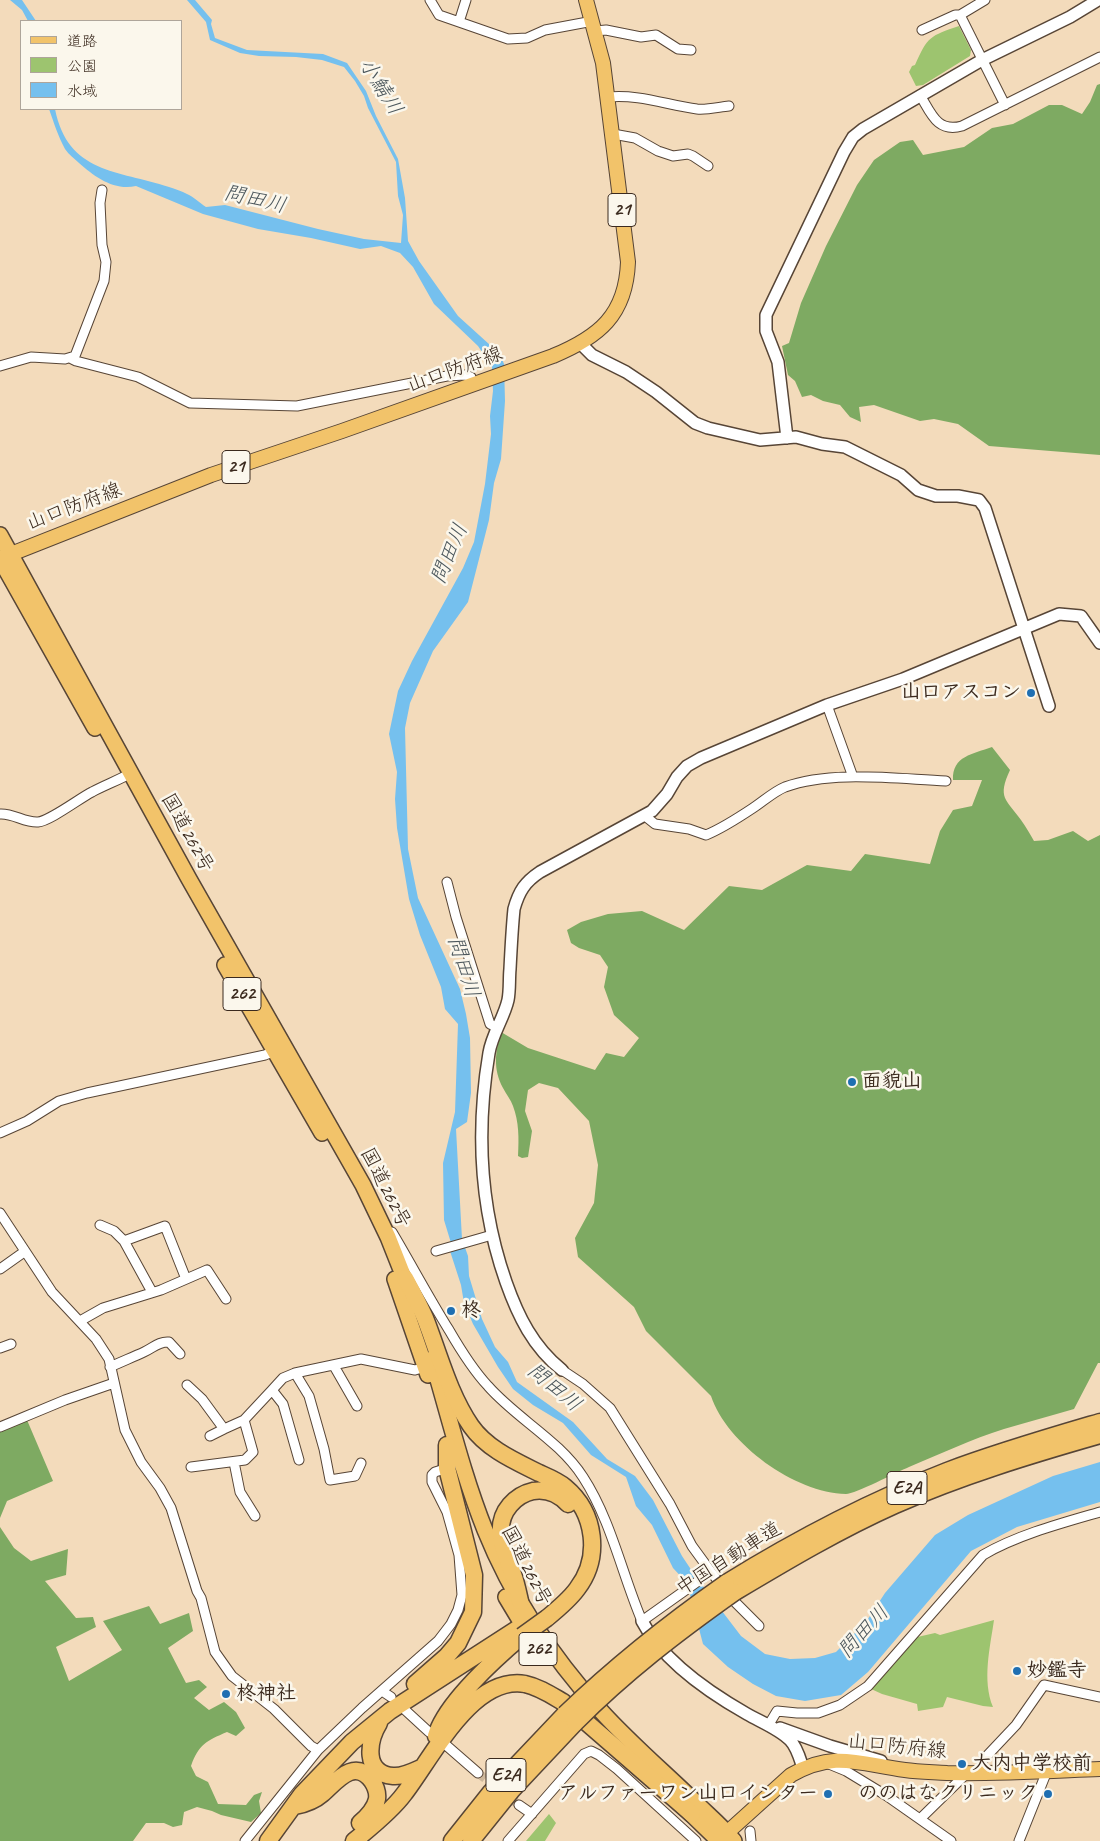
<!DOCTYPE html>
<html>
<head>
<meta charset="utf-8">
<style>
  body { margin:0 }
  #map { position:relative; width:1100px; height:1841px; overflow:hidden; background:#f3dbbb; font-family:Caveat,"Klee One",sans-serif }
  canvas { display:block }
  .legend { position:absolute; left:20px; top:20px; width:162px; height:90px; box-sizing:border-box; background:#fbf7ec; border:1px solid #aea59a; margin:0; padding:6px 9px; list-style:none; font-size:15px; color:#3b2a1e }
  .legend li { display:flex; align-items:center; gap:10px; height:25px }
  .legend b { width:25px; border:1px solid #aea59a }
</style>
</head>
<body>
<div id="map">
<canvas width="1100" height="1841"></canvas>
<ul class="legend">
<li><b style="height:6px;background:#f2c36a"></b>道路</li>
<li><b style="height:14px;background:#9dc46f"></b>公園</li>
<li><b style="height:14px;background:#75c0ee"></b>水域</li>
</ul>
</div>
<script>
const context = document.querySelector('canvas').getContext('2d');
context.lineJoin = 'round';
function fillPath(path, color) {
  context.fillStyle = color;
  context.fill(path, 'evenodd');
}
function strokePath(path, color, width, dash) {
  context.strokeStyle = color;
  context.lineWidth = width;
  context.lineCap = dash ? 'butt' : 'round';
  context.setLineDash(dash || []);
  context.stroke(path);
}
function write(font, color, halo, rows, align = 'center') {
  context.font = font + ' Caveat,"Klee One",sans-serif';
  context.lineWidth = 5;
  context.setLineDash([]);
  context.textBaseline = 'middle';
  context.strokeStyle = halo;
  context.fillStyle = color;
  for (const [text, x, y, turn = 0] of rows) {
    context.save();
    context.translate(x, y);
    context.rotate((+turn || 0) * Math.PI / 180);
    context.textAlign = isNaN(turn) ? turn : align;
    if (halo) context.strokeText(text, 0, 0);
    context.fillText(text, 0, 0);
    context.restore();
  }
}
const green = new Path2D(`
  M959 26 971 50 970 56 923 85 916 86 909 72 912 66 915 65C928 36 930 36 959 26Z
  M994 1620C990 1648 982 1680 993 1707L983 1706 947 1697 943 1707 918 1711 917 1704 882 1694 869 1688 913 1638 935 1633 940 1635Z
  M549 1814 556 1823 545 1841H526Z`);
const forest = new Path2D(`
  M1100 84V455L989 446 958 424 934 419 920 421 874 405 859 407 861 422 850 417 840 405 823 401 811 395 802 397 795 381 788 375 782 346 789 343 801 303 826 246 857 185 874 160 900 142 913 140 923 155 964 147 992 128 1013 124 1049 105H1062L1082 114 1090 102 1097 85Z
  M992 747 1010 770C997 798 1006 799 1021 820 1026 827 1030 834 1034 841L1048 840 1073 831 1088 841 1100 835V1363H1098L1074 1409C1051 1416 1027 1422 1004 1429 972 1439 940 1454 909 1467 897 1472 855 1494 846 1494 795 1493 727 1444 711 1396L646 1331 634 1307 578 1257 575 1238 594 1203 598 1165 589 1121 558 1088 539 1083 528 1090 525 1111 532 1131 528 1157 522 1158 518 1156C519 1138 519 1122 513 1106 511 1100 506 1094 503 1088 493 1069 495 1053 501 1032L528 1048 595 1070 606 1053 624 1057 639 1038 614 1015 604 987 608 967 600 955 579 948 571 943 567 930 581 922 608 914 642 911 684 930 729 886 762 890 807 865 851 871 865 854 930 864 940 831 953 810 972 806 982 780H953C952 756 973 754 992 747Z
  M27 1420 53 1481 7 1501 0 1518V1431Z
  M0 1527 14 1548 31 1561 68 1549 66 1575 45 1581 76 1618 93 1617 96 1627 56 1647 69 1681 122 1650 103 1621 149 1606 160 1624 189 1613 193 1631 168 1648 186 1683 199 1680 207 1687 194 1698 209 1710 224 1702 236 1712 245 1728 236 1736 227 1732C206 1741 199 1744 191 1766L196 1776 208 1782 218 1804 246 1805 254 1795 262 1792 259 1801 261 1813 251 1822 221 1815 212 1811 197 1807 184 1812 182 1825 173 1827 164 1823H146L133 1841H0Z`);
const water = new Path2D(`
  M10 0H22L36 21H28L22 10Z
  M187 0H195L212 20 211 24 215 38 247 50 323 54 347 63 366 91 376 116 398 159 405 198 408 241 419 261 458 316 500 354 504 364 505 401 501 459 494 483 489 520 468 602 433 651 410 703 405 728 408 849 418 898 460 989 466 1014 470 1038 471 1093 467 1122 456 1129 462 1239 468 1256 469 1276 482 1319 495 1347 508 1362 517 1382 573 1422 607 1459 635 1476 653 1500 682 1556 696 1577 741 1636 765 1654 790 1659 815 1658 836 1652 866 1622 885 1593 935 1535 968 1515 1053 1476 1100 1462V1502L1017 1527 971 1551 868 1672 841 1695 805 1701 776 1696 753 1684 728 1667 703 1644 687 1583 673 1568 652 1525 636 1506 626 1477 591 1455 563 1423 533 1405 513 1389 498 1367 473 1324 464 1303 461 1285 450 1251 451 1243 444 1220 443 1163 455 1112 458 1024 445 1009 441 987 420 935 409 899 397 828 395 799 397 772 389 734 398 691 412 661 463 568 474 542 485 484 491 434 490 416 493 391 492 367 478 346 434 304 413 267 400 253 381 246 360 249 311 238 258 229 203 214 136 186C114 191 95 177 79 163 75 159 69 155 65 149 58 136 54 123 49 109H55C68 174 118 170 169 187 175 189 182 191 187 194 194 197 200 203 206 207L225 205 318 229 364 239 401 243 403 215 398 196 396 162 368 108 364 96 355 81 344 67 322 60 296 57 259 56 240 53 210 40 206 22Z`);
const minorTunnel = new Path2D(`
  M478 1773 519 1805`);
const minor = new Path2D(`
  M430 0 439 15 508 39 527 38 545 30 593 21
  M985 0 960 15 1005 105
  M459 22 466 0
  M922 30 955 15H960
  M596 31 606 30 641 37 656 35 678 49 691 50
  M920 95C931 113 937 133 962 126L1100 57
  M608 97C639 94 667 105 697 109 707 110 719 107 729 106
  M613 134 635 138 658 151 673 156 688 154 693 156 708 166
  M70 358 76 361 138 377 190 403 297 406 447 376 465 375 471 377 472 385
  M0 366 31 357 65 359 75 356 104 281 106 262 102 245 100 203 102 190
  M827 705 853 777
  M0 814C13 813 25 823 38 822 50 821 80 798 92 792 105 785 119 780 131 773
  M645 816 655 824 689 829 706 835C723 828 738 818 753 808 764 801 773 792 785 787 831 770 897 779 946 781
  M447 882 456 917 490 1024 496 1027
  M0 1133 27 1121 59 1101 87 1093 265 1055 277 1050
  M0 1213 52 1292 96 1339 109 1359 125 1430 141 1462 160 1488 171 1508 197 1591 201 1598 215 1652 232 1676 274 1709 311 1746 318 1750 362 1708 438 1641 451 1624 458 1610 462 1595 459 1555 447 1512 432 1482V1475L435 1472 451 1467
  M100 1225 114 1231 124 1241 152 1292
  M392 1232C411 1264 429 1298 449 1330 460 1349 472 1369 488 1386 517 1419 559 1440 583 1477 611 1520 622 1574 642 1621L711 1572 692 1546 670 1504 610 1408 583 1384 562 1370
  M124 1241 165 1226 186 1279
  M436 1251 492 1235
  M0 1269 24 1252
  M80 1321 103 1308 161 1290 207 1270 226 1299
  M0 1348 11 1344
  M334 1366 357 1406
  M110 1367C121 1362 133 1357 144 1352 153 1348 159 1341 169 1342L180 1354
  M295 1373 361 1359 415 1370 425 1367
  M187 1385 202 1399 224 1429 244 1420 272 1390
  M0 1427 65 1400 114 1383
  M210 1436 224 1429
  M299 1460 283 1404 272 1390 283 1378 295 1373 309 1396 324 1449 330 1480 355 1476 361 1463
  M234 1462 240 1492 255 1516
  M191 1467 245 1460 253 1452 244 1420
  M711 1572 734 1601 759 1626
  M382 1691 391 1697
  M404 1709 429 1732
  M768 1726 777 1711 797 1713H818L840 1705 868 1686 983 1555C1017 1535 1062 1523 1100 1512
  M447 1746 478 1773
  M829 1764 846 1771 887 1796 951 1841
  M981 1773 982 1761 1016 1725 1044 1685 1100 1697
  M519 1805 532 1814
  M920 1819 967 1773
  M750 1831 751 1841
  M245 1841 318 1750
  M508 1841 584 1754 591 1751 599 1755 617 1769 696 1841
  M1019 1841 1047 1771`);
const tertiary = new Path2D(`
  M581 344 592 355 626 372 656 392 695 423 708 428 760 440 796 437 822 444 845 447 901 475 918 490 936 496H958L979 500 985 508 1049 706
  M787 438 778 362 766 331V315L844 152 853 137 863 129 982 60 1070 17 1098 0
  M562 1370C533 1347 518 1316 506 1282 480 1208 476 1130 489 1053 492 1034 504 1018 508 1000 510 990 509 979 510 969 511 949 512 929 514 909 519 891 525 882 540 872L652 811 667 794 677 777 687 766 701 758 827 705 903 679 1059 614 1081 616 1100 643
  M642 1621C662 1660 710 1693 747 1714 761 1722 779 1729 790 1740 797 1747 800 1759 803 1768
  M780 1728 830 1746 881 1761`);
const primary = new Path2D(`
  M1 558 211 475 342 431 553 356C599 337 626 315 628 262L603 63 586 0
  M719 1840 791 1775C835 1750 859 1764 905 1770 919 1772 933 1772 947 1773 998 1774 1049 1771 1100 1769`);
const trunk = new Path2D(`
  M0 535 189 879 363 1185 388 1237 409 1290
  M0 559 95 728
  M225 965 322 1133
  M395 1279 428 1375
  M432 1359C449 1416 463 1475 485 1530 512 1597 552 1657 601 1711 630 1743 663 1771 694 1801 707 1814 722 1826 734 1841
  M506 1597 530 1637
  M683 1806 719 1841`);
const motorway = new Path2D(`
  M405 1278C412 1291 419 1304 425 1318 439 1354 449 1394 471 1426 487 1449 515 1461 539 1473 548 1477 558 1481 565 1487 596 1513 601 1558 577 1589 569 1600 558 1609 547 1618
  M726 1583C797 1539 870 1501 947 1471 997 1452 1049 1437 1100 1422
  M735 1592C787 1561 839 1530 895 1505 961 1476 1030 1455 1100 1435
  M520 1601C518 1592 516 1582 513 1574 504 1551 492 1526 510 1505 516 1498 524 1493 533 1491 546 1489 559 1494 568 1504
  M415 1684 447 1656 458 1643 473 1612 474 1575 447 1468V1445
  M379 1723C368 1741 363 1774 393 1776 403 1777 414 1771 423 1767
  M436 1736C445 1704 496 1658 522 1636
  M295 1806C305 1804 314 1801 322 1794 336 1782 354 1757 372 1781 376 1787 378 1792 377 1799 375 1809 368 1816 360 1823
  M268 1841 302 1794 352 1742 390 1711 517 1629
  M354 1841C369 1829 393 1809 404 1794 432 1758 472 1675 525 1684 539 1687 551 1695 563 1702L692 1814
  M452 1841 491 1792 565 1714
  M471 1841 512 1790 575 1723`);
const motorwayBridge = new Path2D(`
  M522 1636 547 1618
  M565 1714C615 1666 669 1623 726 1583
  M575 1723C625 1673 677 1633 735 1592`);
const markers = [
  [1031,693,5,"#1f6fb2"],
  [852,1082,5,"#1f6fb2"],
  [451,1311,5,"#1f6fb2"],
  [1017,1671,5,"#1f6fb2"],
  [226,1694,5,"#1f6fb2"],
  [962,1764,5,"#1f6fb2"],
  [828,1794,5,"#1f6fb2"],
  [1048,1794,5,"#1f6fb2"]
];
const shields = [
  [622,210,28],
  [236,467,28],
  [242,994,38],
  [907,1488,40],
  [538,1649,38],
  [506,1775,40]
];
const shieldNames = [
  ["21",622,210],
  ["21",236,467],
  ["262",242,994],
  ["E2A",907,1488],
  ["262",538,1649],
  ["E2A",506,1775]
];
const streetNames = [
  ["山口防府線",455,370,-20],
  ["山口防府線",74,507,-21],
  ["国道262号",187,833,61],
  ["国道262号",385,1188,63],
  ["中国自動車道",729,1559,-32],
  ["国道262号",526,1566,63],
  ["山口防府線",897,1747,6]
];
const poiNames = [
  ["山口アスコン",1021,693,"right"],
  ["面貌山",862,1082],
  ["柊",461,1311],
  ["妙鑑寺",1027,1671],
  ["柊神社",236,1694],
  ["大内中学校前",972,1764],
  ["アルファーワン山口インター",818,1794,"right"],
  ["ののはなクリニック",1038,1794,"right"]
];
const waterNames = [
  ["小鯖川",380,87,58],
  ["問田川",255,200,13],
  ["問田川",450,554,-67],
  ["問田川",463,967,73],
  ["問田川",554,1388,40],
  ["問田川",864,1632,-47]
];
fillPath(green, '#9dc46f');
fillPath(forest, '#7eaa62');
fillPath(water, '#75c0ee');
strokePath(minorTunnel, '#ceb89c', 9, [9, 4.5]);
strokePath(minor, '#574536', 11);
strokePath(tertiary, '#574536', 14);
strokePath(primary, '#574536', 16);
strokePath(trunk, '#574536', 18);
strokePath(motorway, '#574536', 19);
strokePath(minor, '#fff', 9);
strokePath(tertiary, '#fff', 11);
strokePath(primary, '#f2c36a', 14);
strokePath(trunk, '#f2c36a', 15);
strokePath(motorway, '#f2c36a', 16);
strokePath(motorwayBridge, '#574536', 19, []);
strokePath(motorwayBridge, '#f2c36a', 16);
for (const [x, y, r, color] of markers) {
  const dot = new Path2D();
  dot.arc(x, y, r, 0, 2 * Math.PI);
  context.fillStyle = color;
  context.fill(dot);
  strokePath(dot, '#fbf7ec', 2);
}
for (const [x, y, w] of shields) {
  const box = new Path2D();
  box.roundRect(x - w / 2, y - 16.5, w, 33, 4);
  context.fillStyle = '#fbf7ec';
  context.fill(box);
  strokePath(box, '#3b2a1e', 1);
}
write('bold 19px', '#3b2a1e', null, shieldNames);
write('20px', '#3b2a1e', '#fbf7ec', streetNames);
write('bold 20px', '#3b2a1e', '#fbf7ec', poiNames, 'left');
write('italic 21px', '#4c575c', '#fbf7ec', waterNames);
</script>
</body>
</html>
